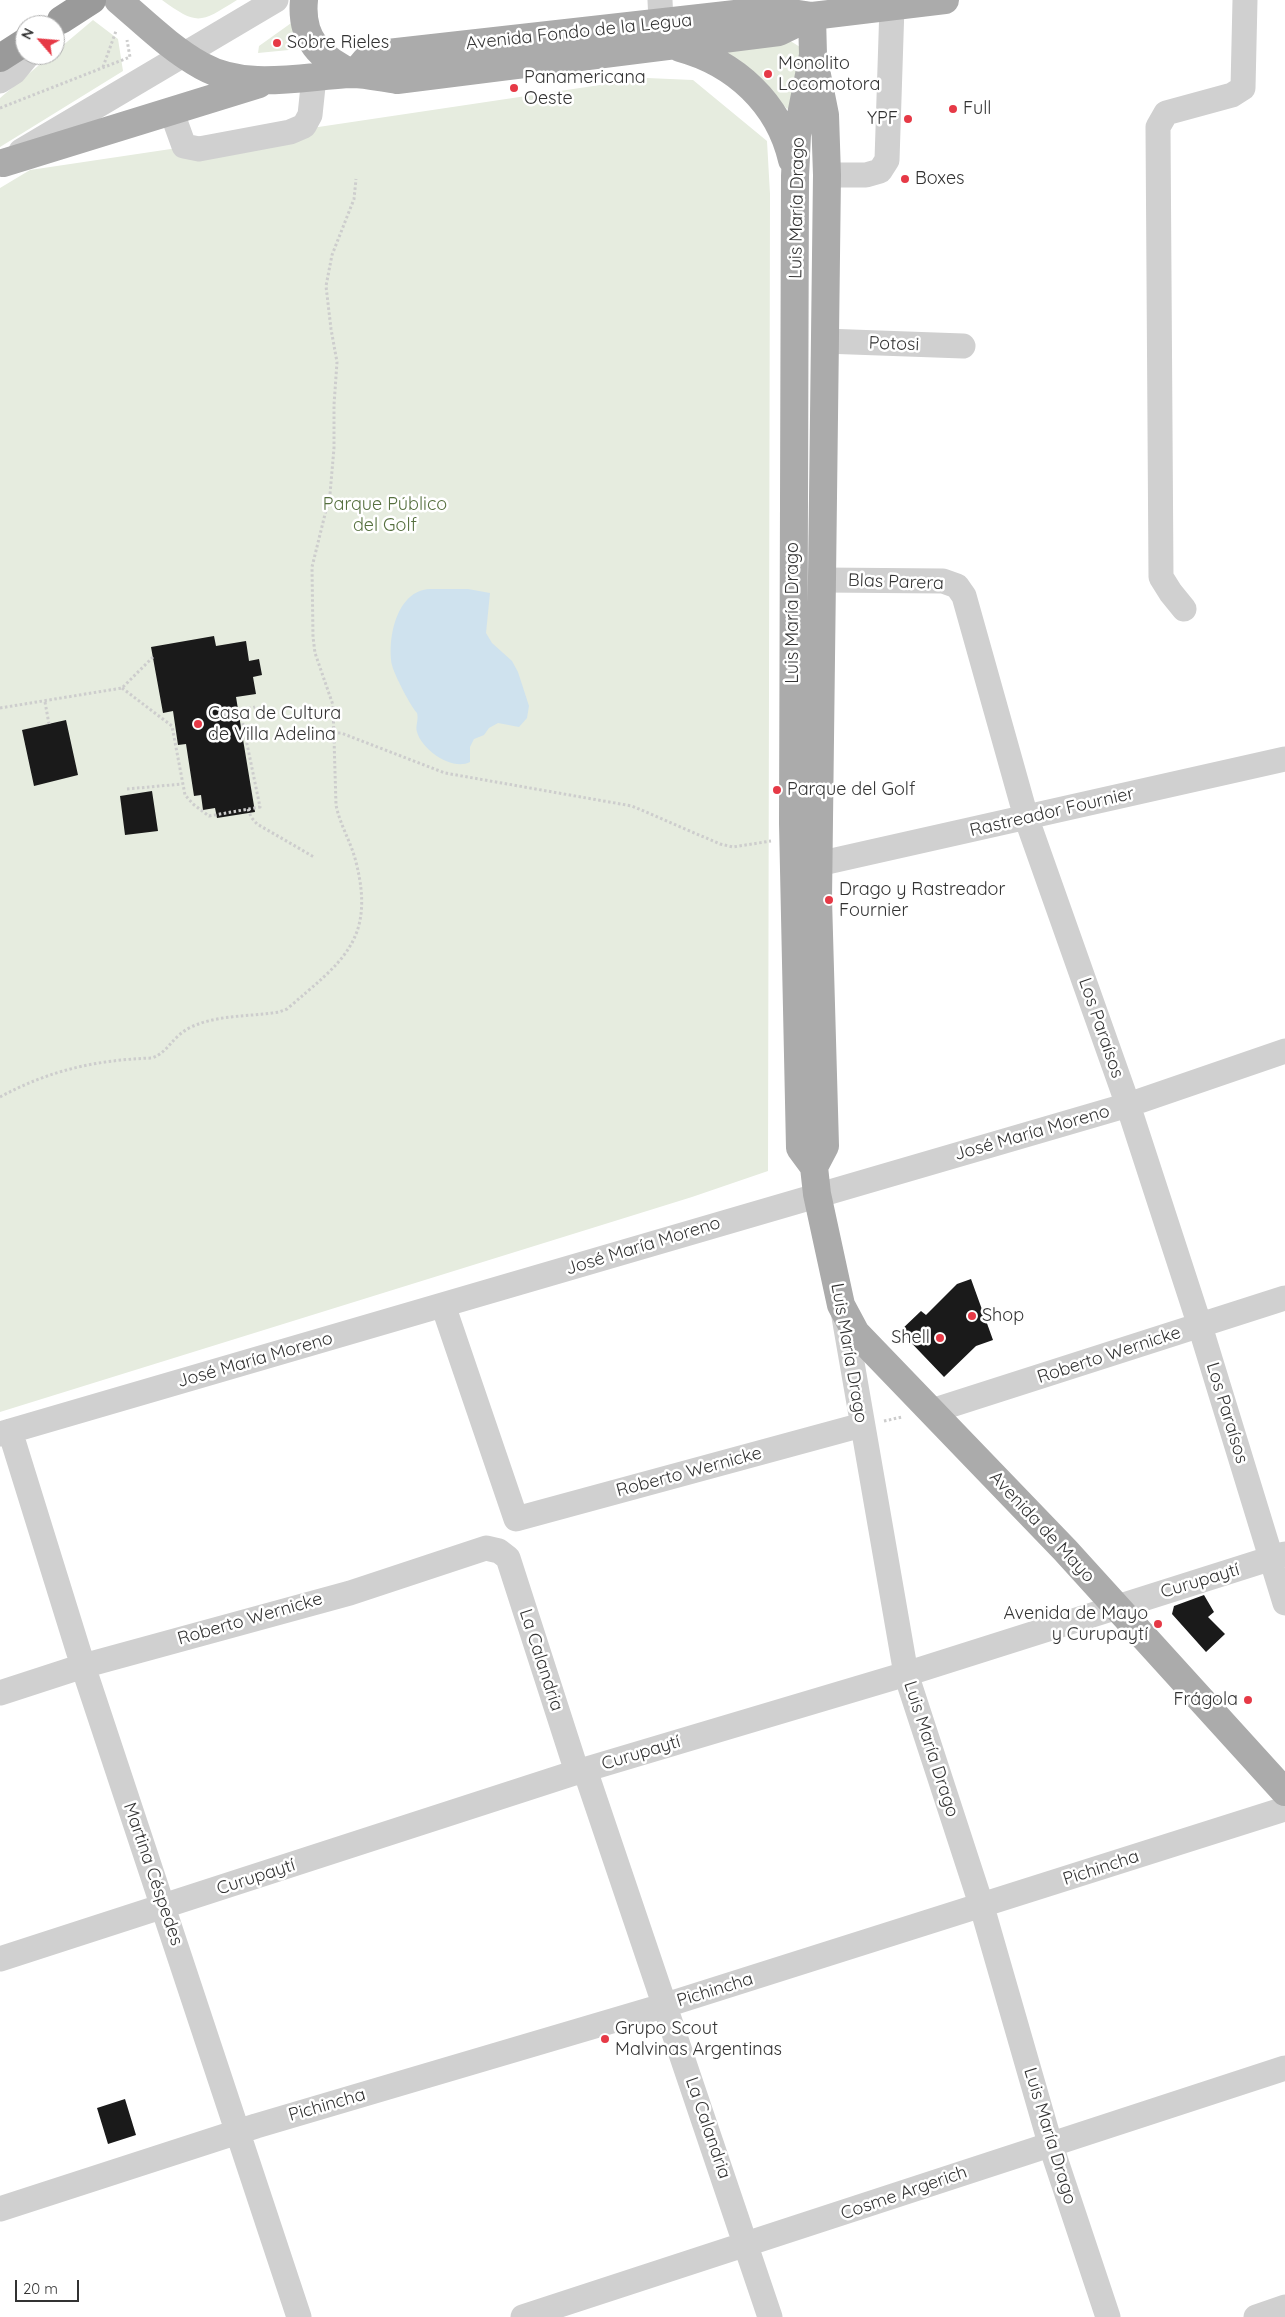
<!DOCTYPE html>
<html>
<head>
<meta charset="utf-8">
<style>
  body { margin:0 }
  #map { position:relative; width:1285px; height:2317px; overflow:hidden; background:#fff; font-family:Quicksand,sans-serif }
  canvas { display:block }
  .north { position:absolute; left:15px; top:15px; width:50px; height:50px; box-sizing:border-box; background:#fff; border:1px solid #adadad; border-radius:50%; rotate:297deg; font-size:14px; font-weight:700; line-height:20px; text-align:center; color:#333 }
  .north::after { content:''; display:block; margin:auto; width:18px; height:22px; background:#e63946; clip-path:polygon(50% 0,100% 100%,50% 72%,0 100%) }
  .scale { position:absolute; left:15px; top:2280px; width:64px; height:22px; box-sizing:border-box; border:2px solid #333; border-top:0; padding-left:6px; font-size:15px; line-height:18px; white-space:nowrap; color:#333; -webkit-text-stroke:4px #fff; paint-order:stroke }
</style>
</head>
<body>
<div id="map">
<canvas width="1285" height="2317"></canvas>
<div class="north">N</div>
<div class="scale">20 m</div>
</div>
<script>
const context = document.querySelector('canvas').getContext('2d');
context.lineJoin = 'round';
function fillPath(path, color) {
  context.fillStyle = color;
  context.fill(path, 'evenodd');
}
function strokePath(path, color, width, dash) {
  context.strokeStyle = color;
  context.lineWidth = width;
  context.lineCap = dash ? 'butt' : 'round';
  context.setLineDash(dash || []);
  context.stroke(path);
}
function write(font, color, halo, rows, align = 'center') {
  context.font = font + ' Quicksand,sans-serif';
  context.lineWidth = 5;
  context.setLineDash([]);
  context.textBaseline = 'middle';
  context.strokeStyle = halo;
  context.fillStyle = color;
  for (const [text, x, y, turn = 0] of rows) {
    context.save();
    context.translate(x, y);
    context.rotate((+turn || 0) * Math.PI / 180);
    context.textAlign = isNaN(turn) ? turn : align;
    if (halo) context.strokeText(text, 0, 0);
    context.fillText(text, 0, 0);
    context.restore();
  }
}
const green = new Path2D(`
  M162 0H237C200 23 198 26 162 0Z
  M93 20 118 39 123 71 0 147V98L51 55H55V52Z
  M294 21 295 40 299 49 258 53 259 46Z
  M782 41 792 42 800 47 792 105 787 109 769 88 727 59V51Z
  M647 78 693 80 767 141 770 194 768 1171 692 1197 0 1412V188L30 170Z`);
const water = new Path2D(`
  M430 589H468L490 593 486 633 492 643 512 661 518 672 529 706 527 718 519 727 498 723 489 728 484 735 474 739 470 747V762C452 771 422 750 417 732 415 726 419 720 417 713 411 707 394 674 392 665 387 638 397 590 430 589Z`);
const building = new Path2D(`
  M214 636 216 646 246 641 249 661 259 659 262 675 253 677 256 694 236 697 255 812 217 818 215 808 203 810 201 795 194 796 186 744 178 745 173 711 163 713 151 647Z
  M66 720 78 775 34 786 22 730Z
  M152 791 158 831 125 835 120 796Z
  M971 1279 993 1340 976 1346 944 1377 900 1331 921 1311 926 1315 957 1284Z
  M1204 1595 1214 1612 1208 1617 1225 1634 1206 1652 1172 1614 1174 1606Z
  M125 2099 136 2135 108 2144 97 2108Z`);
const path = new Path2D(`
  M103 67 116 31
  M0 108 130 57 127 40
  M122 688 172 726 185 795 193 804 209 816 260 807 240 710
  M45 702 49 724
  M0 708 122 688 153 657
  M224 714 255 707
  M333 733H341L445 773 632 806 720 844 733 847 771 841
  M127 789 182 784
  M248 809 251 817 257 824 314 857
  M0 1097C50 1070 96 1060 152 1058 169 1052 171 1037 191 1027 220 1014 249 1017 279 1012L287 1009C341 962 376 941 356 862 351 842 340 825 336 805L333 705 315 653 313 637 312 567 330 494 334 448V405L337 362 331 329 326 286 332 255 354 199 356 179
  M884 1421 902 1417`);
const minor = new Path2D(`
  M660 0 661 22
  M0 81 14 72 28 55
  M171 110 184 146 199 149 290 132 304 126 310 115 314 77
  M21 151 276 0
  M827 175H866L880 171 887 160 892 6
  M824 341 963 346
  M823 580 943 581 957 586 964 596 1026 817 1128 1105 1200 1326 1285 1603
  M1184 609 1171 593 1161 577 1158 127 1166 113 1232 95 1243 88 1245 0
  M818 864 1285 759
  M443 1305 516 1519 862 1425
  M843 1311 906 1674 982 1907 1050 2143 1108 2317
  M932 1411 1285 1298
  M10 1431 83 1666 299 2317
  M0 1434 1128 1105 1285 1051
  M0 1693 83 1666 350 1593 486 1548 499 1551 508 1558 577 1772
  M585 1770 770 2317
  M0 1959 577 1772 906 1674 1285 1554
  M0 2209 256 2126 666 2005 1285 1809
  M523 2317 1285 2068
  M1256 2317 1285 2307`);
const major = new Path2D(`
  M118 0C145 23 171 49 202 66 247 91 303 76 352 74 366 74 382 78 397 80L779 32 812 16
  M304 0C300 39 321 59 354 74
  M812 16 813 55 825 115 827 175 818 899 825 1146 814 1167
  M680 48C735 63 779 103 792 160
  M813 55 797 135 795 176 793 823 800 1148 814 1167 817 1194 841 1305 856 1333 1065 1550 1285 1792
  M354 74 370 55 770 10 812 16 945 0
  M3 163 259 84`);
const highway = new Path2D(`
  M0 58 25 42`);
const highwayBridge = new Path2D(`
  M61 20 92 0`);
const markers = [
  [277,43,5,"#e63946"],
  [768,74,5,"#e63946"],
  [514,88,5,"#e63946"],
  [953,109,5,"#e63946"],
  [908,119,5,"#e63946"],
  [905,179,5,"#e63946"],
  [198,724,5,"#e63946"],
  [777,790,5,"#e63946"],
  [829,900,5,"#e63946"],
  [972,1316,5,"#e63946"],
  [940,1338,5,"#e63946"],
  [1158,1624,5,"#e63946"],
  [1248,1700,5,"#e63946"],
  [605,2039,5,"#e63946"]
];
const streetNames = [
  ["Avenida Fondo de la Legua",579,32,-6],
  ["Luis María Drago",797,208,-89],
  ["Potosi",894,344,2],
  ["Blas Parera",896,582,2],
  ["Luis María Drago",793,613,-90],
  ["Rastreador Fournier",1052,812,-13],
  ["Los Paraísos",1101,1028,71],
  ["José María Moreno",1032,1133,-16],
  ["José María Moreno",643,1246,-17],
  ["Luis María Drago",849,1353,80],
  ["Roberto Wernicke",1109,1355,-18],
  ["José María Moreno",255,1360,-16],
  ["Los Paraísos",1227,1413,73],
  ["Roberto Wernicke",689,1472,-15],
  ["Avenida de Mayo",1042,1527,47],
  ["Curupaytí",1200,1581,-17],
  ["Roberto Wernicke",250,1619,-16],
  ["La Calandria",541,1660,72],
  ["Luis María Drago",931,1749,72],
  ["Curupaytí",641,1753,-17],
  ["Pichincha",1101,1868,-18],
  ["Martina Céspedes",153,1874,71],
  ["Curupaytí",256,1877,-18],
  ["Pichincha",715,1990,-17],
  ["Pichincha",327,2105,-16],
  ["La Calandria",708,2128,71],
  ["Luis María Drago",1050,2136,73],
  ["Cosme Argerich",904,2193,-19]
];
const poiNames = [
  ["Sobre Rieles",287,43],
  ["Monolito",778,64],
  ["Locomotora",778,85],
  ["Panamericana",524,78],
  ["Oeste",524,99],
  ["Full",963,109],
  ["YPF",898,119,"right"],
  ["Boxes",915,179],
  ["Casa de Cultura",208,714],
  ["de Villa Adelina",208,735],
  ["Parque del Golf",787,790],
  ["Drago y Rastreador",839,890],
  ["Fournier",839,911],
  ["Shop",982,1316],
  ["Shell",930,1338,"right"],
  ["Avenida de Mayo",1148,1614,"right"],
  ["y Curupaytí",1148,1635,"right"],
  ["Frágola",1238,1700,"right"],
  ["Grupo Scout",615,2029],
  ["Malvinas Argentinas",615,2050]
];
const parkNames = [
  ["Parque Público",385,505],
  ["del Golf",385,526]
];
fillPath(green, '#e6ecdf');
fillPath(water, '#cfe2ee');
fillPath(building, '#1a1a1a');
strokePath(path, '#cdcdcd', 3, [2.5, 2.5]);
strokePath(minor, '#d0d0d0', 25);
strokePath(major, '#ababab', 28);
strokePath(highway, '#9a9a9a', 28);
strokePath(highwayBridge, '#9a9a9a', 28);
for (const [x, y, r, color] of markers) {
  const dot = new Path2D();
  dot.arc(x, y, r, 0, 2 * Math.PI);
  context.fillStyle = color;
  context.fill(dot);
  strokePath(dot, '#fff', 2);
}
write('18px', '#333', '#fff', streetNames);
write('18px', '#333', '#fff', poiNames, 'left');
write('18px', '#56703f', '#fff', parkNames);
</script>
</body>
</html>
